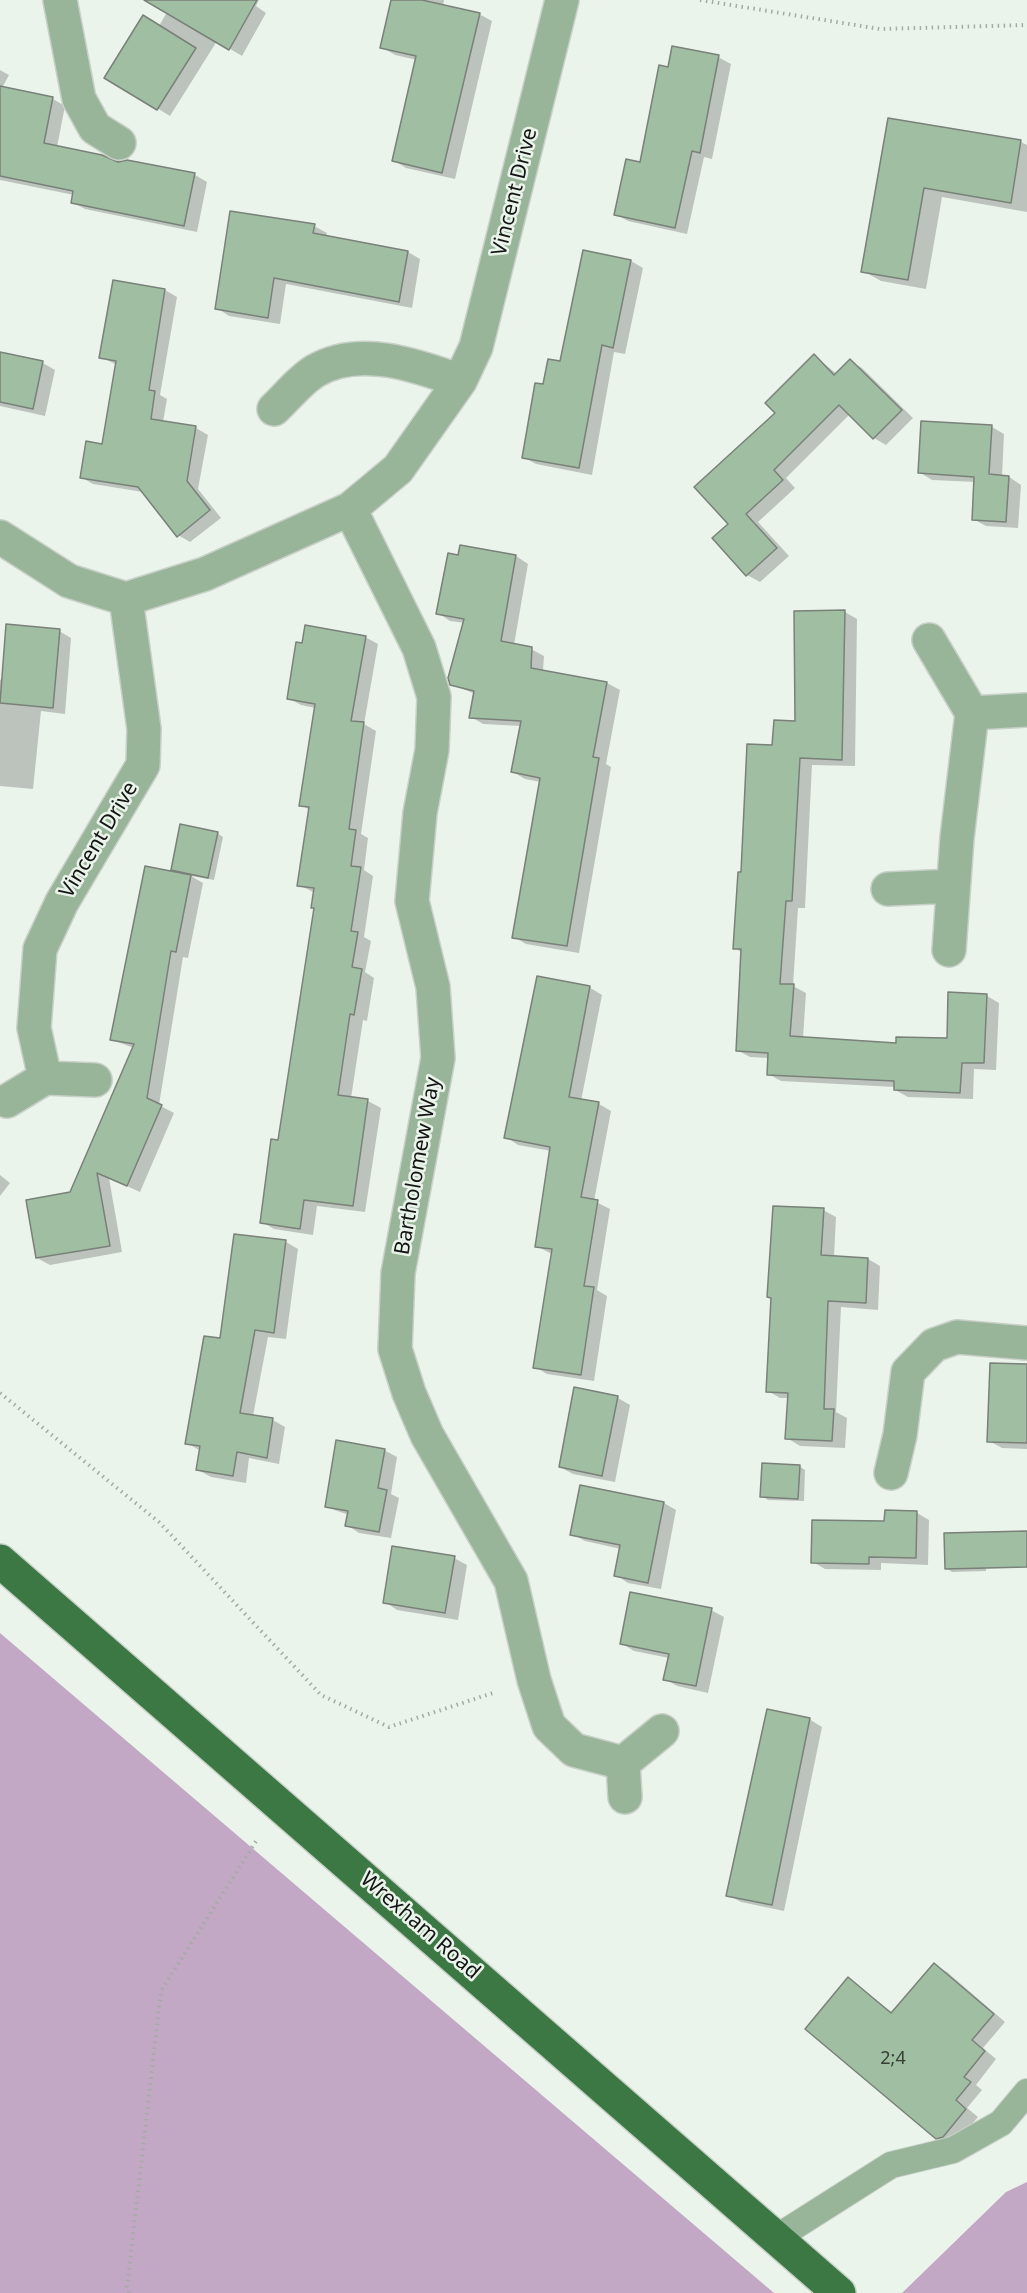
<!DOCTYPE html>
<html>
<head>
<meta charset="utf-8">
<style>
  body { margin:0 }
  canvas { display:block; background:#ebf4eb }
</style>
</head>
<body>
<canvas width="1027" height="2293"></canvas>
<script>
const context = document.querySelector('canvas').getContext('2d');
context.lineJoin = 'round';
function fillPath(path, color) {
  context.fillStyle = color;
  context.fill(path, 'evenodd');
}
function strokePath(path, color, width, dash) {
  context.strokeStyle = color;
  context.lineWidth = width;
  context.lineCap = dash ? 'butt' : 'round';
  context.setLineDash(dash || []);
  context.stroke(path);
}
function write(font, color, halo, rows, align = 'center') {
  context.font = font + ' "Noto Sans",sans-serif';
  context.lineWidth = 5;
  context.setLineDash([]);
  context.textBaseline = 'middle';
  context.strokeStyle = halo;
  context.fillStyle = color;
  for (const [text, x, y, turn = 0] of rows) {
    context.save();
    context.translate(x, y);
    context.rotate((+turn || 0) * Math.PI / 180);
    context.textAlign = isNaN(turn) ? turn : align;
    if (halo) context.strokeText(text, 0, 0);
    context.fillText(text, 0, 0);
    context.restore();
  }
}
const forest = new Path2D(`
  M0 1633 774 2293H0Z
  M1027 2182V2293H902L1006 2192Z`);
const shadow = new Path2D(`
  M174 0H259L256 6 266 13 242 56 217 41 170 116 106 77 159 26Z
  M392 0H444L443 6 479 14 492 21 455 179 406 168 393 160 417 60 395 55 382 47Z
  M718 57 731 64 712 159 704 157 687 234 628 221 615 214 641 164 669 69Z
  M0 70 9 75 2 88 53 99 65 106 57 147 118 163 195 175 207 182 197 232 85 209 72 202 74 195 0 180Z
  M889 119 1021 142 1027 145V212L942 197 926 289 881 281 863 271Z
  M314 226 327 233 326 237 408 252 420 259 412 308 286 284 280 324 229 316 217 308Z
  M584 251 631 261 643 268 625 354 614 352 592 475 536 464 523 457 544 386 561 362Z
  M165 290 177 297 160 395 167 399 163 422 196 428 208 435 198 489 221 518 190 542 178 535 143 492 93 484 81 477 104 445 117 365 101 357Z
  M0 354 43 363 55 370 45 416 0 406Z
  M814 356 837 374 850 361 862 368 913 418 886 445 874 438 850 414 786 478 795 488 758 522 789 556 760 582 747 575 730 524 778 413Z
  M992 427 1004 434 1002 477H1009L1021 485 1018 528 986 526 973 519 976 482 932 480 919 472Z
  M461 547 516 556 528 564 514 645 531 649 544 656 543 671 607 683 620 690 606 764 611 767 579 953 526 944 514 937 541 782 525 779 513 772 521 726 483 724 471 717 475 694 451 684 465 623 450 621 438 613Z
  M845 612 857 619 855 766 812 765 805 908H798L793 986 806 993 803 1038 897 1044 948 1040 987 996 999 1003 996 1070 974 1069 973 1099 908 1097 895 1090V1087L781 1081 768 1074 769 1058 750 1057 737 1050 743 953 734 948 742 874 774 746 797 723Z
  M59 631 71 638 65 714 41 711 33 789 0 786V680Z
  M365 637 378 644 364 724 376 731 361 834 368 838 364 870 373 876 364 937 371 941 365 972 374 978 367 1021 363 1020 351 1098 368 1101 381 1108 365 1212 317 1206 313 1235 274 1229 262 1222 279 1141 316 909 315 893 299 885 310 810 301 805 315 708 301 705 288 698Z
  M217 833 223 837 214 880 191 876 203 883 188 958 183 957 159 1105 174 1113 140 1192 109 1178 122 1252 50 1265 37 1258 71 1193 134 1048 112 1040 179 873 173 870Z
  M589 987 602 995 581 1101 599 1104 611 1111 594 1201 610 1209 597 1290 607 1296 594 1381 547 1374 535 1367 552 1254 536 1246 551 1151 518 1145 506 1137Z
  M0 1175 10 1183 0 1196Z
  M823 1210 836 1217 834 1257 868 1259 880 1266 878 1310 841 1307 836 1412 847 1418 845 1448 800 1446 787 1438 790 1398H780L768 1391Z
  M235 1235 286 1242 298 1249 286 1339 268 1337 253 1416 273 1420 285 1427 279 1464 249 1458 246 1483 211 1477 198 1470 199 1450 187 1443 221 1340Z
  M1027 1366V1449L1002 1448 989 1441Z
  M575 1389 618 1398 630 1405 615 1482 573 1474 560 1467Z
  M384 1450 397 1457 391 1494 399 1498 391 1538 359 1533 347 1525 349 1515 326 1507Z
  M799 1466 805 1470 804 1501 768 1500 762 1496Z
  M664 1503 676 1510 661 1589 628 1583 616 1575 621 1549 585 1541 572 1534Z
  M917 1513 929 1520 928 1565 881 1563V1570L825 1569 813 1562 886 1523Z
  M985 1537 986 1571 952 1572 946 1568Z
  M454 1558 467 1565 458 1620 397 1610 385 1602Z
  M711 1610 724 1617 708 1693 677 1686 665 1679 669 1658 634 1651 621 1643Z
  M809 1719 822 1727 784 1911 741 1902 728 1895Z
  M934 1965 947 1972 1005 2022 983 2048 996 2059 976 2085 982 2090 967 2108 978 2117 956 2143 949 2145 936 2138 849 1979 893 2013Z`);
const building = new Path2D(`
  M144 0H257L229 50Z
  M391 0H422L480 13 442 173 392 161 416 56 380 48Z
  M143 15 196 48 157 110 104 78Z
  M672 46 719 55 700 153 692 151 675 228 614 215 626 159 640 162 659 65 668 67Z
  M0 86 53 97 44 143 102 155 118 162 127 160 195 173 184 226 71 203 73 191 0 176Z
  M888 118 1021 140 1011 203 924 188 908 280 861 272Z
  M230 211 315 224 313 233 408 251 399 302 274 278 268 318 215 309Z
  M583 250 631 260 613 348 602 345 579 468 522 458 535 383 543 384 548 359 560 361Z
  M113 280 165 289 149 390 155 391 151 419 196 426 187 481 210 510 177 537 138 487 80 478 86 441 102 444 116 361 99 358Z
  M0 352 43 361 33 409 0 402Z
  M814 354 834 375 850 359 902 410 873 439 839 405 774 470 783 480 746 514 777 548 746 576 712 538 728 524 694 487 775 413 765 403Z
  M921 421 992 425 989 474 1009 476 1006 522 972 520 974 477 918 473Z
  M460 545 516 555 501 641 532 647 531 668 607 682 593 757 599 758 567 946 512 938 540 778 511 772 521 721 469 718 474 691 450 685 448 678 464 619 436 614 448 553 458 555Z
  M845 610 842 760 800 758 792 901H786L780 984H794L790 1036 896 1043V1037L947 1038 948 992 987 994 984 1063H962L960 1093 894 1090V1081L767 1075 768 1053 736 1051 741 949H733L738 872H741L747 744 772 745 774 720 795 721 794 611Z
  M6 624 60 629 53 708 0 703Z
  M305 625 366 636 351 721 364 722 349 829 356 830 351 866 361 867 351 931 358 932 352 967 362 969 354 1015 350 1014 338 1095 368 1099 353 1206 304 1200 300 1229 260 1223 271 1139 278 1140 314 908H311L314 888 297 886 309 807 299 806 315 704 287 699 296 642 302 643Z
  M180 824 218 832 208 878 171 870Z
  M145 866 191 875 176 952 171 951 147 1098 162 1105 127 1186 97 1173 110 1246 36 1258 26 1200 70 1192 134 1044 110 1040Z
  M537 976 590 986 569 1097 599 1102 581 1197 598 1200 584 1286 594 1287 581 1375 533 1368 552 1249 535 1247 550 1147 504 1138Z
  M773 1206 824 1208 821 1255 868 1258 866 1303 828 1301 824 1409H834L832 1441 785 1439 788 1393 766 1392 771 1298 767 1297Z
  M234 1234 286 1240 274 1333 255 1330 240 1413 273 1418 267 1458 237 1452 233 1476 196 1470 200 1446 185 1444 204 1336 220 1338Z
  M990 1363 1027 1364V1443L987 1442Z
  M574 1387 618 1396 602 1476 559 1467Z
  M336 1440 385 1449 378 1488 387 1490 379 1532 345 1526 348 1511 325 1507Z
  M762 1463 800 1465 798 1499 760 1497Z
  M580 1485 664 1502 648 1583 614 1576 620 1545 570 1535Z
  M885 1510 917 1511 916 1558 869 1557V1564L811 1563 812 1520 884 1521Z
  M1027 1531V1567L945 1569 944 1533Z
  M392 1546 455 1556 445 1613 383 1603Z
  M630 1592 712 1608 696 1686 663 1680 669 1654 620 1644Z
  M767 1709 810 1718 772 1905 726 1896Z
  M934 1963 994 2014 972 2040 985 2051 964 2077 971 2082 956 2100 966 2109 943 2137 936 2139 805 2029 848 1977 891 2013Z`);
const path = new Path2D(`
  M700 0 880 29 1027 25
  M0 1393 159 1522 321 1695 389 1727 496 1692
  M129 2293 127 2287 161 1991 258 1838`);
const service = new Path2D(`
  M776 2238 891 2165 953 2150 1001 2123 1027 2092`);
const minor = new Path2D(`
  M60 0 79 99 95 128 119 143
  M274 409C287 397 300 380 315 371 359 345 416 365 460 381
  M350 509 419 648 434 697 432 750 420 813 412 901 433 987 438 1058 398 1273 395 1349 409 1393 427 1435 511 1581 534 1680 549 1726 574 1750 623 1763
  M0 537 69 581 126 599 205 574 350 509 398 469 460 381 476 347 562 0
  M929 640 972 713 1027 710
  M888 889 953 886
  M949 950 957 838 972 713
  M45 1078 34 1028 40 949 62 902 143 765 144 729 126 599
  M7 1101 45 1078 95 1080
  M891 1473 900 1435 908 1372 934 1345 957 1337 1027 1343
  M625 1797 623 1763 662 1731`);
const trunk = new Path2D(`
  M0 1561 839 2293`);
const numberNames = [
  ["2;4",893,2059]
];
const streetNames = [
  ["Vincent Drive",515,192,-76],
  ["Vincent Drive",99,840,-59],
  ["Bartholomew Way",418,1166,-80],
  ["Wrexham Road",420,1926,41]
];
fillPath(forest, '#c3a8c6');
fillPath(shadow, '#0003');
fillPath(building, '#a0bea1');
strokePath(building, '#7a817a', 1.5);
strokePath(service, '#c8d0c8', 28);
strokePath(minor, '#c8d0c8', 36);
strokePath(trunk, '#c8d0c8', 36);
strokePath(path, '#a4aba4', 4, [1.5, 4.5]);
strokePath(service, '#98b59a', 26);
strokePath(minor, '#98b59a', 33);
strokePath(trunk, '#3c7844', 33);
write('18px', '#363f36', null, numberNames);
write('21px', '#121513', '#ebf4eb', streetNames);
</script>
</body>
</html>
